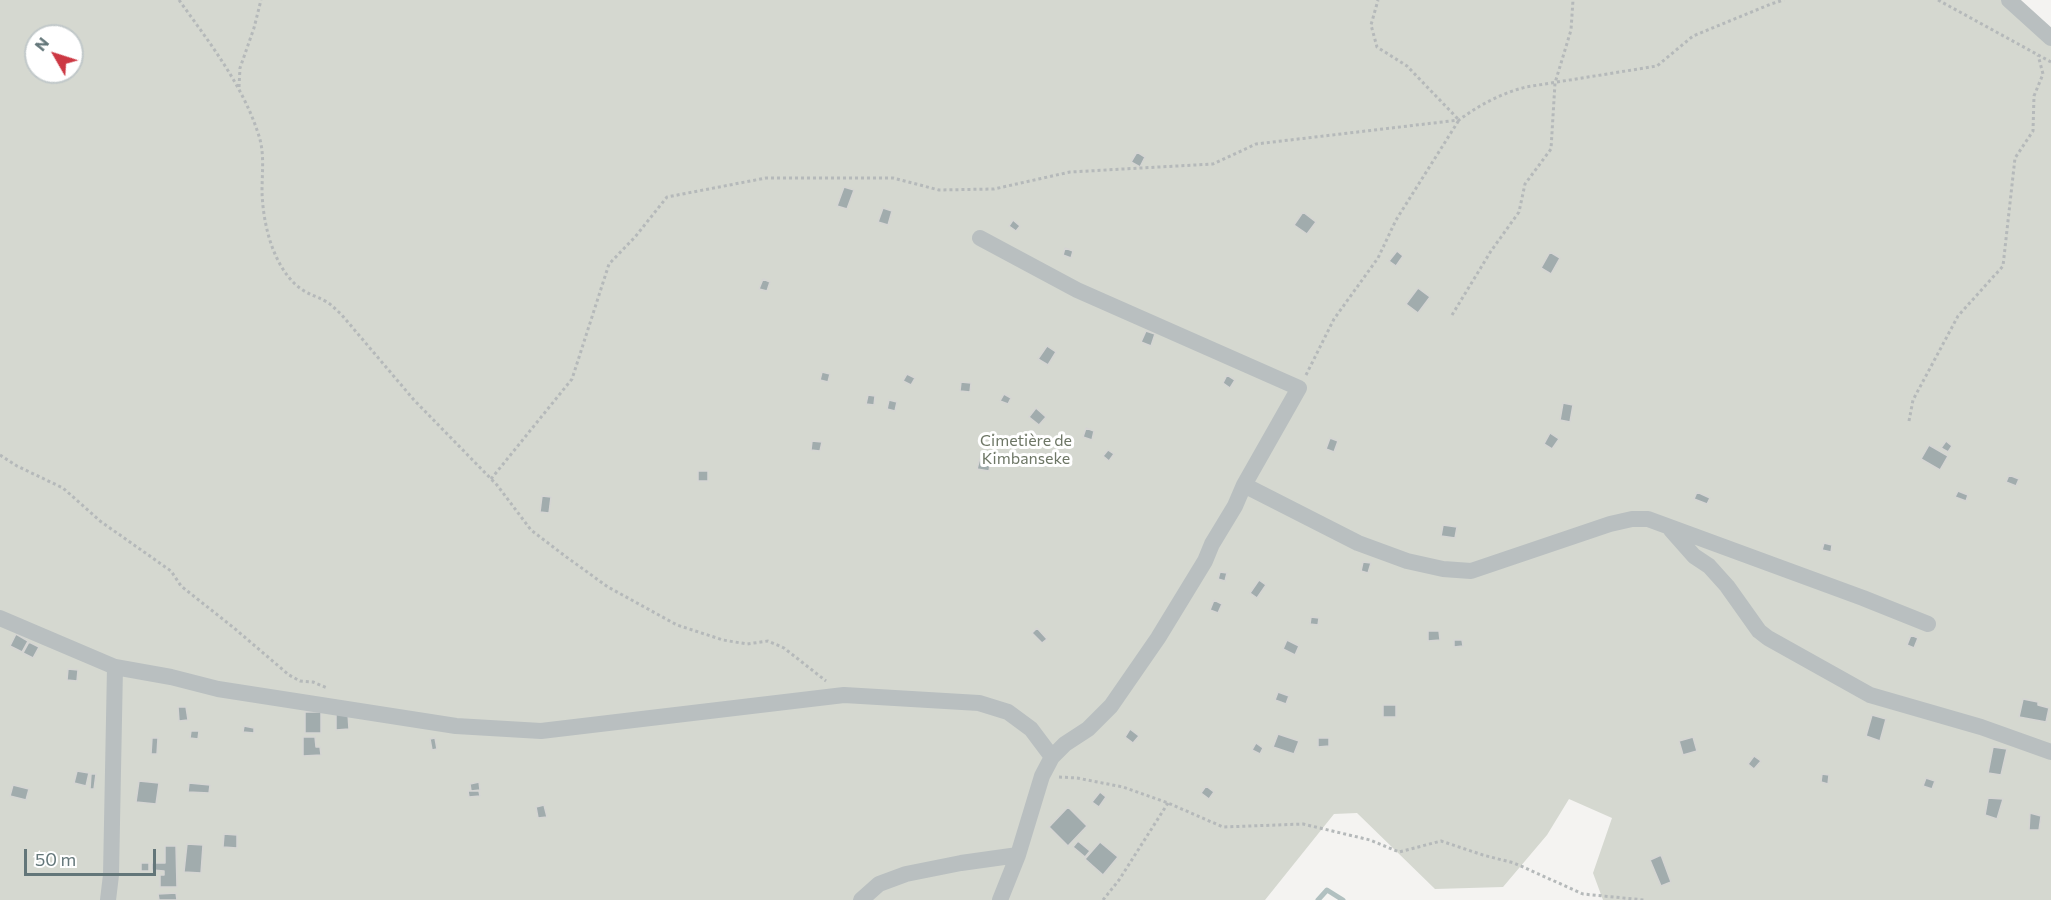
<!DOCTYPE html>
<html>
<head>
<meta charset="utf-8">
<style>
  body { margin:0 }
  #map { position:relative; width:2051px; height:900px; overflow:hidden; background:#f4f3f1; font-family:Commissioner,sans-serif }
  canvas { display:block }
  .north { position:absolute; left:24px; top:24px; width:60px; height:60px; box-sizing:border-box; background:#fff; border:2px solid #c1c8c9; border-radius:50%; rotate:309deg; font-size:16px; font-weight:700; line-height:24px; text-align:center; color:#637679 }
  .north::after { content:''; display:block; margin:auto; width:21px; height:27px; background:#cc3843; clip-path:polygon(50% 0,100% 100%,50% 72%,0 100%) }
  .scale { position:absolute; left:24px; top:849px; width:132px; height:27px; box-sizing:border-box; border:3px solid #637679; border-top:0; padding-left:8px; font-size:18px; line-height:21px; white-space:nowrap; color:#637679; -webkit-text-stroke:4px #fff; paint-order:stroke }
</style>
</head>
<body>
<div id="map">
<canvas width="2051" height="900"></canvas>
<div class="north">N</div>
<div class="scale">50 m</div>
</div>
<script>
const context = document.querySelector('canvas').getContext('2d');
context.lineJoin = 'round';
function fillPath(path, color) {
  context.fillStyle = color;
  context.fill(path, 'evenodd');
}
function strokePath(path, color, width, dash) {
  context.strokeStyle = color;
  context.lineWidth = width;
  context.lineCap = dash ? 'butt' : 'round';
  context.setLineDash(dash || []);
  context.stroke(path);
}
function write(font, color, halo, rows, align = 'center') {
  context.font = font + ' Commissioner,sans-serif';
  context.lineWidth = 6;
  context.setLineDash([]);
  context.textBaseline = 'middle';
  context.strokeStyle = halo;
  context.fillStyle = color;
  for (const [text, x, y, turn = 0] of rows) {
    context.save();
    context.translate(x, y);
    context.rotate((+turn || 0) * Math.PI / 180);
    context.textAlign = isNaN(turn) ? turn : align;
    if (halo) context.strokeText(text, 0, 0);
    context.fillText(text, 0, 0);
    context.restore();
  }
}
const green = new Path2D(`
  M0 0H2001L2051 45V900H1603L1593 873 1612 818 1569 799 1547 835 1503 887 1435 889 1357 813 1334 814 1265 900H0ZM36 36H72V72H36Z`);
const stream = new Path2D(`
  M1318 900 1327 890 1343 900`);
const building = new Path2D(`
  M1137 152 1145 157 1140 167 1131 162Z
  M844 187 854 190 847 209 837 206Z
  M883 208 892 211 888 225 878 222Z
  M1303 212 1316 222 1307 234 1294 225Z
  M1013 220 1020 226 1016 231 1009 226Z
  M1065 248 1073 251 1071 258 1063 255Z
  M1397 251 1403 256 1396 266 1389 261Z
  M1550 252 1560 258 1551 274 1541 268Z
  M763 279 770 282 767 291 759 289Z
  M1418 288 1430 297 1418 313 1406 304Z
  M1146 331 1155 334 1151 346 1141 342Z
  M1047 346 1056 352 1048 365 1038 359Z
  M822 372 830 374 828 382 820 380Z
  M907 374 915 378 911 385 903 381Z
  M1227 375 1235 380 1230 388 1223 383Z
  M961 382 971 383 970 392 960 391Z
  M1004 394 1011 398 1008 404 1000 401Z
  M868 395 875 396 874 405 866 404Z
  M889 400 897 402 895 411 887 409Z
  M1563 403 1573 405 1570 422 1560 420Z
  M1036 408 1046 417 1039 425 1029 417Z
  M1086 428 1094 431 1092 440 1083 437Z
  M1550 433 1559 439 1552 449 1544 444Z
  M1330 438 1338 441 1334 452 1326 449Z
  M812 441 822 442 820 451 811 450Z
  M1946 441 1952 446 1948 452 1941 448Z
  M1929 445 1948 456 1940 470 1921 459Z
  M1108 450 1114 454 1109 461 1103 456Z
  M980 458 991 460 989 471 977 469Z
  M698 471H708V481H698Z
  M2009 475 2019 479 2016 486 2006 482Z
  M1958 491 1968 495 1966 501 1955 497Z
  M1697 492 1710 498 1707 504 1694 499Z
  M542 496 551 497 549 513 540 512Z
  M1443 525 1457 527 1455 538 1441 536Z
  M1824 543 1832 545 1831 552 1822 550Z
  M1363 562 1371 563 1368 573 1361 571Z
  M1220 572 1227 573 1225 581 1218 579Z
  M1259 580 1266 585 1257 598 1250 593Z
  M1214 600 1222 604 1218 613 1210 610Z
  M1311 617 1319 618 1318 625 1310 624Z
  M1037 628 1047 639 1042 643 1032 633Z
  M1428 631H1439L1440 640 1428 641Z
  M16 634 28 641 22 652 10 646Z
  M1911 635 1918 638 1914 648 1907 645Z
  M1287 640 1299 646 1295 655 1283 649Z
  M1454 640H1462L1463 646 1454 647Z
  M29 642 39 647 33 658 23 653Z
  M68 669 78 670 77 681 67 680Z
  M1278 692 1289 696 1286 704 1275 700Z
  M2023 699 2038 702V705L2049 708 2046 722 2019 717Z
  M1383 705H1396V717H1383Z
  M178 707H186L188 720 179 721Z
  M305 712H321V733H305Z
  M336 714H348L349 729 336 730Z
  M1872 715 1886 719 1880 741 1866 736Z
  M244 726 254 728V733L243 732Z
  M1130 729 1139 736 1133 743 1125 737Z
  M191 731H199L198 739 190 738Z
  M1278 734 1299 741 1294 754 1273 747Z
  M303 737H315L316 747H320L321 755 303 756Z
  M1693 737 1697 751 1683 755 1679 741Z
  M152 738H158L157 754H151Z
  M435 738 437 749 432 750 430 739Z
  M1318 738H1329V746L1318 747Z
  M1256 743 1263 748 1260 754 1252 750Z
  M1993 747 2007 749 2001 775 1988 773Z
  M1754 756 1761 761 1754 769 1748 764Z
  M77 771 89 773 86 786 74 783Z
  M91 774H96L94 789H90Z
  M1822 774 1829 775 1828 784 1821 782Z
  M1926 778 1935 781 1932 789 1923 786Z
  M139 781 159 783 156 804 136 802Z
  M479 782 480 790 471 791 470 784Z
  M189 783 210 785 209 793 188 792Z
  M13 785 29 789 26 800 10 796Z
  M1206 786 1214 792 1209 799 1201 793Z
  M468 791H479L480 796 469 797Z
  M1100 792 1106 797 1099 807 1092 802Z
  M1988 798 2003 799 1997 819 1985 815Z
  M544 805 547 817 538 818 536 807Z
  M1068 807 1087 826 1068 846 1049 827Z
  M2030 813 2041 816 2039 830H2029Z
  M224 834 237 835V848L223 847Z
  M1078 841 1090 851 1085 857 1073 847Z
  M1100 842 1118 857 1103 875 1085 859Z
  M187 844 203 845 201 873 184 872Z
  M165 846H176L177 887H160V875H164V871L152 870V863H165Z
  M1661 855 1671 882 1661 886 1650 860Z
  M141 863H149V871H141Z
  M176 893 177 900H159L158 894Z`);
const path = new Path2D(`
  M179 0C209 42 242 84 258 133 265 152 262 172 262 192 263 223 272 262 295 284 307 295 315 295 327 302 332 305 336 310 341 314L414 400 497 485 531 530 565 556 608 587 677 625 723 640 747 644 768 641 784 648 826 681
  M1938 0 2051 62
  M239 87 240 68 254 28 261 0
  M1452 315 1491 251 1519 212 1525 184 1551 149 1555 83 1571 30 1573 0
  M1306 375 1334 319 1378 258 1396 220 1459 120 1407 66 1377 47 1371 25 1378 0
  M1909 421 1913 400 1958 316 2003 266 2015 158 2033 131 2034 96 2043 74 2038 55
  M0 455 17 466 63 488 100 521 171 571 181 586 234 628 289 675 300 681 313 682 327 688
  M491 479 572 379 609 264 635 237 667 197 766 178H893L939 190 994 189 1070 172 1213 164 1256 144 1459 120C1479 105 1502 93 1526 87L1657 66 1693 36 1771 4 1784 0
  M1059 777 1077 778 1123 787 1168 803 1223 827 1303 824 1370 840 1399 852 1441 841 1483 855 1514 863 1583 894 1644 900
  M1103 900 1119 880 1168 803`);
const street = new Path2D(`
  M2009 0 2051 38
  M980 238 1077 290 1299 388 1244 485 1235 506 1212 544 1205 561 1158 638 1111 706 1088 729 1065 744 1052 757 1042 776 1018 855 1000 900
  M1244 485 1358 543 1407 561 1443 569 1471 571 1610 524 1632 519H1648L1863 598 1928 624
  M1671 530 1694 556 1709 566 1727 586 1759 631 1768 638 1870 695 1981 727 2051 752
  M0 618 115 667 171 677 218 689 456 726 541 731 844 695 979 703 1008 712 1031 729 1052 757
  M108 900 111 875 115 667
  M861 900 879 884 906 874 961 863 1018 855`);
const parkNames = [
  ["Cimetière de",1026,441],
  ["Kimbanseke",1026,459]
];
fillPath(green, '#d5d8d0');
strokePath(stream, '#b1c0c0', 5);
fillPath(building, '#a1acad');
strokePath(building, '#d5d5d3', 1.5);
strokePath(path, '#b5b9ba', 3, [3, 3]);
strokePath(street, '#b9bfc0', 16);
write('16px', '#6d7665', '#fff', parkNames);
</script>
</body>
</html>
